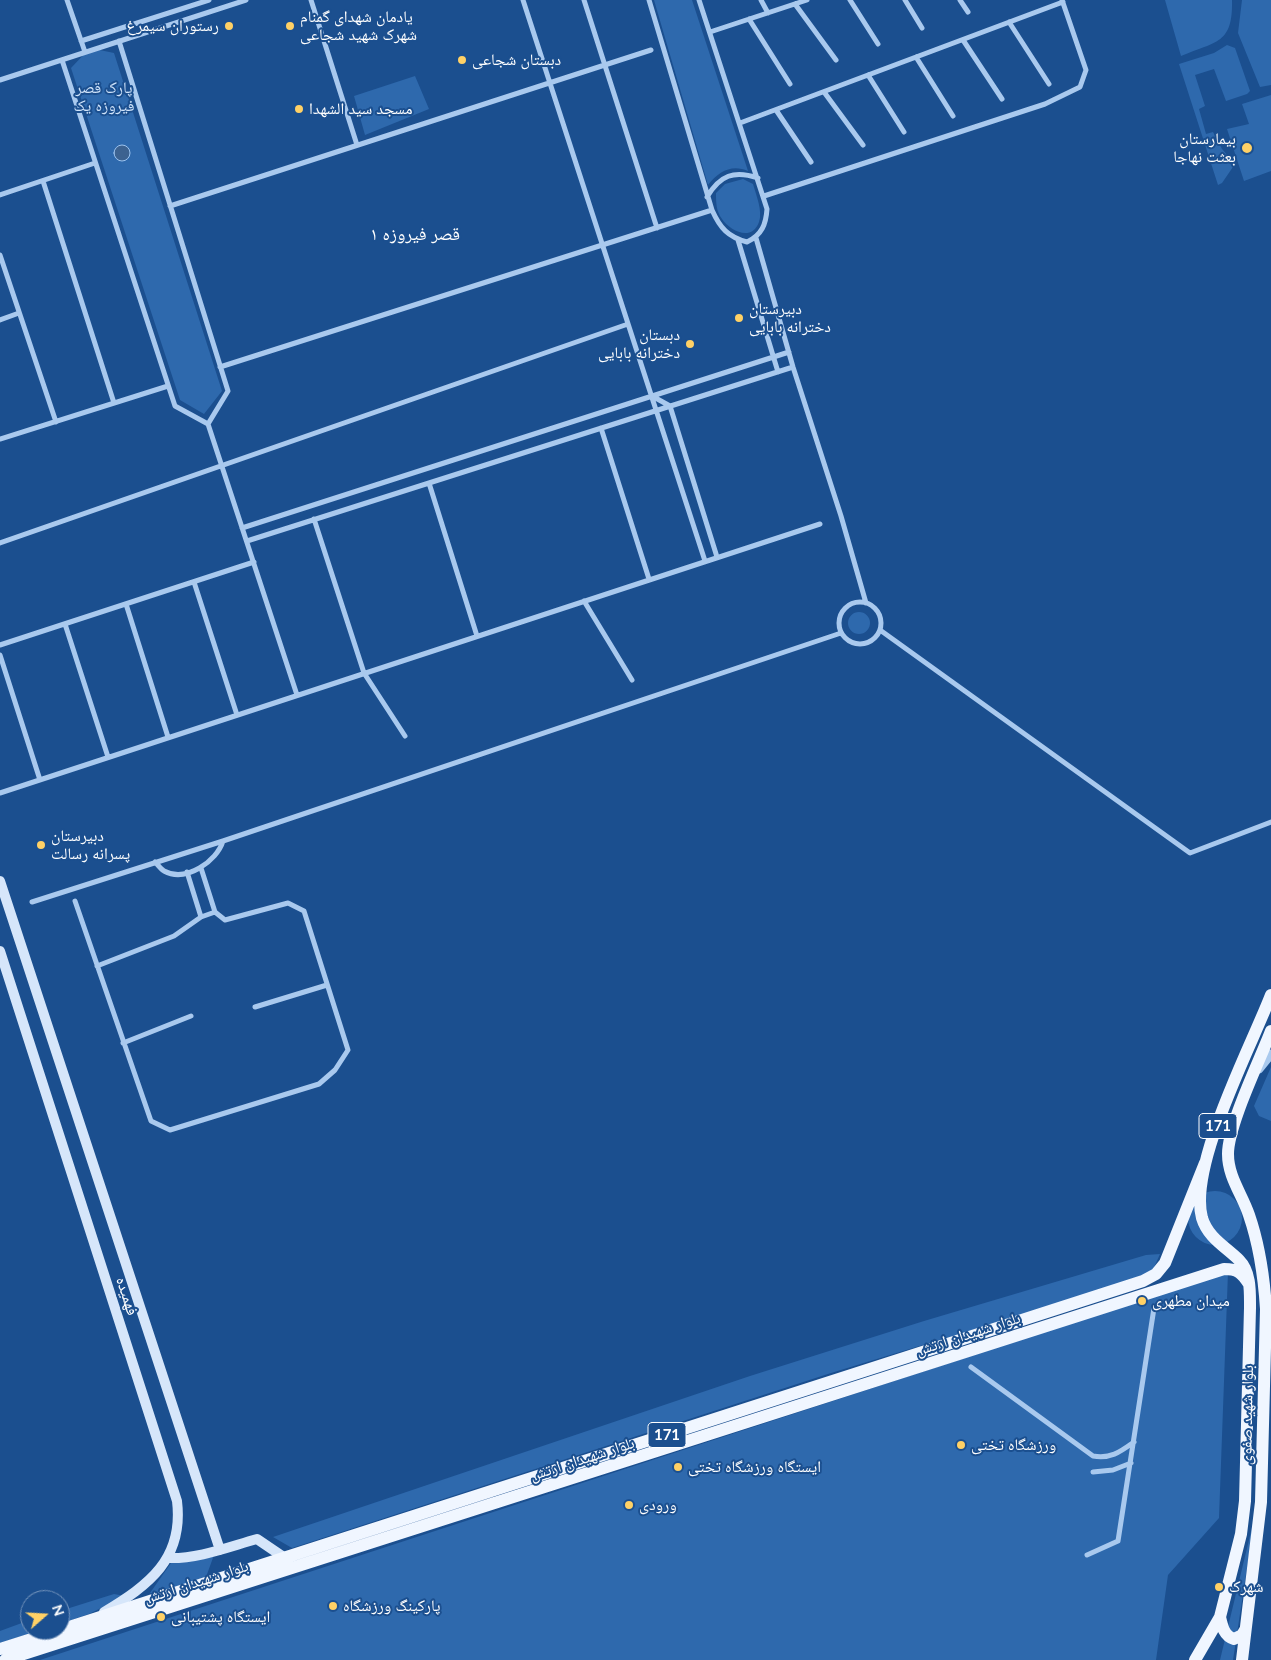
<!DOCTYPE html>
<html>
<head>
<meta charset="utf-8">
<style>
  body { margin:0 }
  #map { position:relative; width:1271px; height:1660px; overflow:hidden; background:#1b4f8f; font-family:Lato,sans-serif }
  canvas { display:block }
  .north { position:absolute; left:20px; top:1590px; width:50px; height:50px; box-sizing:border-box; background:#1b4f8f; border:1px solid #7695bc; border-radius:50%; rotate:71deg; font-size:14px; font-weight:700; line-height:20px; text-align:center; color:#fff }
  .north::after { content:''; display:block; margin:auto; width:18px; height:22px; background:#ffd166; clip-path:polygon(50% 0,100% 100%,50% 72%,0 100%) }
</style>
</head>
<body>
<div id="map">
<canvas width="1271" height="1660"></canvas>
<div class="north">N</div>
</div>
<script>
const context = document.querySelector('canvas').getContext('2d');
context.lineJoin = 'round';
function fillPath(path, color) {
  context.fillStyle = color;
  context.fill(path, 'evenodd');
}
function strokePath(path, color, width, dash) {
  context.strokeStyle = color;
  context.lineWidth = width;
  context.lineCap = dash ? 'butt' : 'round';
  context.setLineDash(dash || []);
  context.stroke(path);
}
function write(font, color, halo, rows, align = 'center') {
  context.font = font + ' Lato,"Noto Naskh Arabic",sans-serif';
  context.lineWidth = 4;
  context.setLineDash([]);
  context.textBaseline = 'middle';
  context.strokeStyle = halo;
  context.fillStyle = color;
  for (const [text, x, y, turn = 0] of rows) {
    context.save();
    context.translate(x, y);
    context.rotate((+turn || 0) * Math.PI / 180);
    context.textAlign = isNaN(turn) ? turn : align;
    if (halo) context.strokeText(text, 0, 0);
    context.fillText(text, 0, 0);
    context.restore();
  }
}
const green = new Path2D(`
  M654 0H692L748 171C732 164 719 171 708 185Z
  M1165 0H1232C1233 44 1217 41 1181 56Z
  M1242 0H1271V85L1260 87 1238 33Z
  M1227 45 1235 48 1250 91 1247 94 1226 101 1214 69 1195 75 1205 106 1199 109 1206 134 1213 132 1222 149 1235 164 1222 183 1218 185 1179 64 1214 53Z
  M90 48 114 53 222 391 204 414 180 400 71 68Z
  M415 76 429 109 365 135 354 96Z
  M1271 95V171L1244 181 1227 129 1249 124 1242 104Z
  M743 179 753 184C756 195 763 211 759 222 752 242 730 231 722 219 716 211 716 202 716 193L725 184Z
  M848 623a11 11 0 1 1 22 0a11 11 0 1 1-22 0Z
  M1271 1067V1121L1259 1116 1254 1106Z
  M1188 1218a27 27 0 1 1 54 0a27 27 0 1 1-54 0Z
  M1160 1254 1152 1272 1136 1280 831 1373 292 1548 273 1537 750 1376 924 1321 1146 1255Z
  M1228 1272 1219 1518 1168 1575 1156 1660H40Z
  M1255 1515 1233 1660H1220Z
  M214 1555 206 1577 158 1594 150 1593 171 1563Z
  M114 1594 125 1596 89 1614 60 1624V1611Z
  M30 1620V1630H41L0 1643V1631Z`);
const water = new Path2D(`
  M114 153a8 8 0 1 1 16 0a8 8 0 1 1-16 0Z`);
const minor = new Path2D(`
  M67 0 85 52
  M311 0 357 145
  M523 0 705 561
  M584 0 657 228
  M649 0 712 210C720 228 728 237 747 242 762 235 766 224 767 209L699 0
  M761 0 768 13
  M850 0 878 44
  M905 0 922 28
  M960 0 968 12
  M795 4 836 60
  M749 19 790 84
  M1009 22 1049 84
  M710 32 807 0
  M963 40 1002 99
  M81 41 209 0
  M119 41 228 391 208 424
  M916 57 953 116
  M62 60 175 406 208 424 297 695
  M868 75 904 132
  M0 80 246 0
  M824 92 863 145
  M776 110 811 162
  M740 123 1063 2
  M43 181 114 403
  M0 195 95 163
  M764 196 1045 104 1080 87 1086 70 1062 0
  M707 197C720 175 734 170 758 178
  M170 206 651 50
  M756 238 793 367 841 516 866 603
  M738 240 778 372
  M0 255 56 422
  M0 320 19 313
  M220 367 712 210
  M652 396 670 406 717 557
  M601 428 649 579
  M0 439 168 386
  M429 483 477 636
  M314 519 364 673 405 736
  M242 528 789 352
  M247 541 793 367
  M0 543 628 324
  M194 582 237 715
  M584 601 632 680
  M839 623a21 21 0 1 1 42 0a21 21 0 1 1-42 0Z
  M126 604 168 737
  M65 624 108 757
  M880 630 1190 853 1271 822
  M0 645 254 562
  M0 655 40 780
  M0 793 820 524
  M155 862C158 865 161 869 164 871 186 883 217 861 223 841
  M201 868 215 912
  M187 872 201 917
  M75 901 151 1121 170 1130 319 1084 335 1070 348 1050 304 911 288 903 225 920 215 912 201 917 174 936 97 966
  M32 902 223 841 841 633
  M255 1007 327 985
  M123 1043 191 1016
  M971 1367 1093 1456C1111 1459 1120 1452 1134 1442
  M1093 1472 1113 1470 1131 1463
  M1087 1555 1118 1541 1154 1308`);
const tertiary = new Path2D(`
  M1259 1069 1271 1054`);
const secondary = new Path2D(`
  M0 881 220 1550
  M0 951 177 1501C184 1559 149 1585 104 1612
  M168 1558C198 1559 228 1547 257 1539L285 1558`);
const primary = new Path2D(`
  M1220 1617C1222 1626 1224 1636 1234 1639L1242 1635 1245 1630
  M60 1630 1143 1281 1156 1274 1165 1263 1205 1163
  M0 1649 60 1630
  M5 1660 1224 1269C1238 1269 1242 1273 1249 1284
  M1195 1660 1220 1617 1241 1534 1245 1501 1250 1308C1250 1292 1251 1272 1239 1260 1226 1247 1208 1238 1202 1218 1188 1166 1251 1047 1271 995
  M1242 1660 1261 1502 1266 1309C1264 1277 1259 1244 1249 1215 1242 1194 1228 1177 1228 1154 1228 1125 1260 1060 1271 1031`);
const markers = [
  [229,26,5,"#ffd166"],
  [290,26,5,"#ffd166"],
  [462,60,5,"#ffd166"],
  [299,109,5,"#ffd166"],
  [1247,148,6,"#ffd166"],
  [739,318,5,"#ffd166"],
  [690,344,5,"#ffd166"],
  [41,845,5,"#ffd166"],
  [1142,1301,5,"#ffd166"],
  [961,1445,5,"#ffd166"],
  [678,1467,5,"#ffd166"],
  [629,1505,5,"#ffd166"],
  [1219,1587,5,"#ffd166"],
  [333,1606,5,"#ffd166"],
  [161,1617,5,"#ffd166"]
];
const shields = [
  [1218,1126,38],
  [667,1435,38]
];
const shieldNames = [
  ["171",1218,1126],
  ["171",667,1435]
];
const poiNames = [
  ["یادمان شهدای گمنام",300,17],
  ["شهرک شهید شجاعی",300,35],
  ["رستوران سیمرغ",219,26,"right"],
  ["دبستان شجاعی",472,60],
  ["مسجد سید الشهدا",309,109],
  ["بیمارستان",1236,139,"right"],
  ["بعثت نهاجا",1236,157,"right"],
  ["دبیرستان",749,309],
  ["دخترانه بابایی",749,327],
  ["دبستان",680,335,"right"],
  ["دخترانه بابایی",680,353,"right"],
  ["دبیرستان",51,836],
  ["پسرانه رسالت",51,854],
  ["میدان مطهری",1152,1301],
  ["ورزشگاه تختی",971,1445],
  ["ایستگاه ورزشگاه تختی",688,1467],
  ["ورودی",639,1505],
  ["شهرک",1229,1587],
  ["پارکینگ ورزشگاه",343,1606],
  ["ایستگاه پشتیبانی",171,1617]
];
const parkNames = [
  ["پارک قصر",104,88],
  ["فیروزه یک",104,106]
];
const streetNames = [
  ["فهمیده",127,1296,72],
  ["بلوار شهیدان ارتش",968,1334,-18],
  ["بلوار شهید صفوی",1247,1415,-89],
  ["بلوار شهیدان ارتش",582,1459,-18],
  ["بلوار شهیدان ارتش",196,1582,-18]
];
const neighbourhoodNames = [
  ["قصر فیروزه ۱",415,234]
];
fillPath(green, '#2e69ad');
fillPath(water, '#3c6290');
strokePath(water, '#9cc4f0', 1);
strokePath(minor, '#a9c9ee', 5);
strokePath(tertiary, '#a9c9ee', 9);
strokePath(secondary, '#d6e6fa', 10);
strokePath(primary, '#f0f6ff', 12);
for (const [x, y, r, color] of markers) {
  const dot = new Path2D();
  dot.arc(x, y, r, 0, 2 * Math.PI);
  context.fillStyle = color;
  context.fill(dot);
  strokePath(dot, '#1b4f8f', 2);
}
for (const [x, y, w] of shields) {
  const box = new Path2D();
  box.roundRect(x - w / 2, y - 12.5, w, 25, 4);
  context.fillStyle = '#1b4f8f';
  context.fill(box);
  strokePath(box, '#fff', 1);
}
write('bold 15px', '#fff', null, shieldNames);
write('16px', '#fff', '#1b4f8f', poiNames, 'left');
write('16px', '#cfe3fa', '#1b4f8f', parkNames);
write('16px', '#fff', '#1b4f8f', streetNames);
write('18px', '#fff', '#1b4f8f', neighbourhoodNames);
</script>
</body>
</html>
